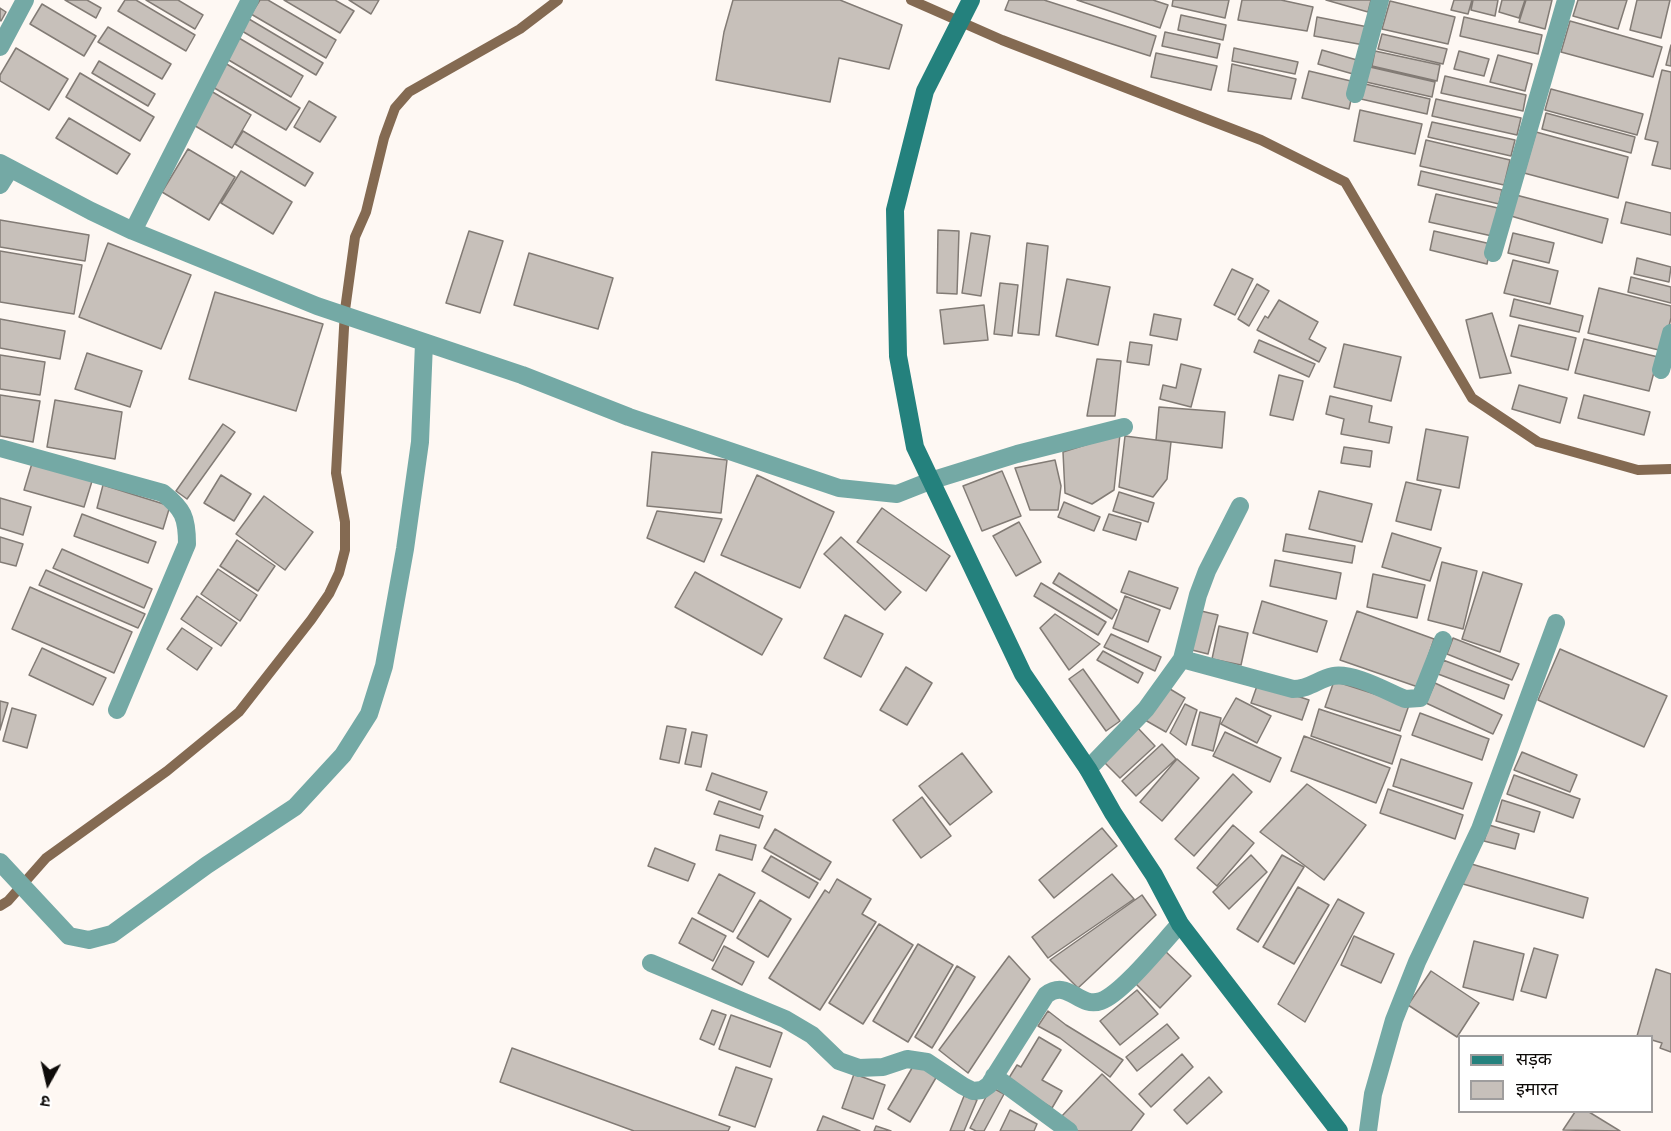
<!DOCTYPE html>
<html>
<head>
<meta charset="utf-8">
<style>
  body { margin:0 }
  #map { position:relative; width:1671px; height:1131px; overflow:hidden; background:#fef8f3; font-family:Cabin,"Noto Sans Devanagari",sans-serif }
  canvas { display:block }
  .legend { position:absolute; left:1458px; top:1035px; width:195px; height:78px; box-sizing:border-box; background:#fff; border:2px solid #9f9d9d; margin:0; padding:8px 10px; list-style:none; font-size:18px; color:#0e0b09 }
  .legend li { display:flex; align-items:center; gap:12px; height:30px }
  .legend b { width:30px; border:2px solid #9f9d9d }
  .north { position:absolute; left:18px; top:1053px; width:60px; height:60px; -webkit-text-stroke:4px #fff; paint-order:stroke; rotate:188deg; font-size:16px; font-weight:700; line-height:24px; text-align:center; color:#0e0b09 }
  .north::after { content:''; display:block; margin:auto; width:21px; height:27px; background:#0e0b09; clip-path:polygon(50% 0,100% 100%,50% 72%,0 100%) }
</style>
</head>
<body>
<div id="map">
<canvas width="1671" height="1131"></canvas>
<ul class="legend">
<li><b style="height:8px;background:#24817d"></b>सड़क</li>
<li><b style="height:16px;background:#c7c0ba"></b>इमारत</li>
</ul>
<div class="north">उ</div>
</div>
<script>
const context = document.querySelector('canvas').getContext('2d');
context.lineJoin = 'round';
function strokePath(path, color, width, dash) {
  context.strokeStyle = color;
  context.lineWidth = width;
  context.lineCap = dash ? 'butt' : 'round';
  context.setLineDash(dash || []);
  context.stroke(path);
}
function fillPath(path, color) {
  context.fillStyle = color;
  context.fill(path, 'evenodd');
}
const stream = new Path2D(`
  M911 0 1002 40 1261 140 1345 182 1472 398 1538 442 1638 470 1671 469
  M0 906 8 901 46 858 167 771 239 712 311 620 329 594 339 573 345 550V522L336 473 345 310 355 237 366 212 384 138 395 108 409 92 520 29 558 0`);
const building = new Path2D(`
  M65 0H87L101 8 96 18Z
  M125 0H136L195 35 186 51 118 11Z
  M146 0H178L203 15 195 29Z
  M260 0H268L336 40 326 58 251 14Z
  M284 0H335L354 11 340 33Z
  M349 0H379L371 14Z
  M733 0H840L902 25 889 69 839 58 830 102 716 80 724 32Z
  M1009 0H1044L1156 36 1150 56 1005 10Z
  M1077 0H1153L1168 5 1160 28Z
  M1173 0H1229L1225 18 1172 6Z
  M1242 0H1281L1313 7 1307 31 1238 20Z
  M1326 0H1371L1368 12Z
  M1454 0H1472L1468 14 1451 10Z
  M1473 0H1498L1495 16 1471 10Z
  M1502 0H1525L1519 18 1499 12Z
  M1526 0H1552L1545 29 1519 22Z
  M1578 0H1627L1618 29 1573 16Z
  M1637 0H1670L1661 38 1630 30Z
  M1390 1 1455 17 1448 44 1382 29Z
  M42 4 96 36 84 56 30 24Z
  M0 8 6 12 1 21 0 20Z
  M1181 15 1226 25 1223 40 1178 30Z
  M1317 17 1368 27 1364 45 1314 36Z
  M1464 17 1542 35 1538 54 1460 36Z
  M249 19 323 63 316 75 242 31Z
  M1570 21 1662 47 1653 77 1561 52Z
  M108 27 171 64 162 79 98 42Z
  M1165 32 1220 44 1217 58 1162 46Z
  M1382 34 1447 49 1443 64 1378 49Z
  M239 38 303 76 291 97 227 59Z
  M1671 45V66L1666 65Z
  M16 48 68 79 49 110 0 81V75Z
  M1234 48 1298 62 1295 74 1232 61Z
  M1322 50 1357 60 1353 74 1318 64Z
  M1375 51 1440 65 1437 81 1372 66Z
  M1459 51 1489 59 1484 76 1454 69Z
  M1156 53 1217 66 1211 90 1151 77Z
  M1498 55 1532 64 1525 91 1490 82Z
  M99 61 155 94 148 106 92 73Z
  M225 63 300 108 286 130 211 86Z
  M1232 64 1296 79 1291 99 1228 91Z
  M1370 67 1435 82 1432 97 1366 82Z
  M1662 70 1671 72V169L1652 165 1658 142 1645 139Z
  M1309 71 1355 82 1349 109 1302 98Z
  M80 73 154 117 140 141 66 97Z
  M1445 76 1526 95 1523 111 1441 93Z
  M1365 84 1430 99 1427 114 1361 99Z
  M1551 89 1643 114 1637 135 1545 110Z
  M211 91 251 115 232 148 192 124Z
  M1436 99 1521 118 1517 135 1432 116Z
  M309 101 336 117 320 142 294 127Z
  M1360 110 1422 124 1415 154 1354 141Z
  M1546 113 1635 137 1631 153 1542 129Z
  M69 118 130 154 117 174 56 138Z
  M1432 122 1515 140 1511 156 1428 137Z
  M243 131 313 173 305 186 235 144Z
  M1536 132 1628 157 1618 198 1524 173Z
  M1426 140 1510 160 1504 185 1420 166Z
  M188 149 235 177 209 220 162 192Z
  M241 171 292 202 273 234 221 203Z
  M1421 171 1502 190 1499 204 1418 185Z
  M1436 194 1498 208 1492 236 1429 222Z
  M1516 195 1608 219 1602 243 1511 216Z
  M1626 202 1671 213V235L1621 223Z
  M0 220 89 235 85 261 0 247Z
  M938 230 959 231 957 294 937 293Z
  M469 231 503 241 480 313 446 303Z
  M1434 231 1491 244 1487 264 1430 250Z
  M971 233 990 236 981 296 962 293Z
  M1513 233 1554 243 1549 263 1508 253Z
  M108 243 191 275 161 349 79 317Z
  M1027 243 1048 246 1039 335 1018 333Z
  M0 251 82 265 74 314 0 302Z
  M529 253 613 278 598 329 514 305Z
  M1637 258 1671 267 1669 282 1634 274Z
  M1513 260 1558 271 1550 304 1504 293Z
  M1232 269 1253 279 1235 315 1214 305Z
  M1631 277 1671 287V303L1628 292Z
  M1067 279 1110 287 1098 345 1056 336Z
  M1000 283 1018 285 1012 336 994 334Z
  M1257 284 1269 291 1249 326 1238 319Z
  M1599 288 1671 306V318L1663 351 1588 333Z
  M215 292 323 324 296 411 189 379Z
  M1514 299 1583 316 1579 332 1510 316Z
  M1279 300 1318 322 1309 339 1326 348 1319 362 1257 330 1265 316 1268 318Z
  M984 305 988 340 944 344 940 310Z
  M1492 313 1511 373 1480 378 1466 320Z
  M1154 314 1181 319 1177 340 1150 335Z
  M0 319 65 331 60 359 0 348Z
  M1519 325 1576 338 1568 370 1511 356Z
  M1584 339 1658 357 1649 391 1575 373Z
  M1259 340 1315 364 1309 377 1254 352Z
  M1130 342 1152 345 1149 365 1127 362Z
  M1344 344 1401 357 1391 401 1334 387Z
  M87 353 142 371 130 407 75 389Z
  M0 355 45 362 40 395 0 389Z
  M1097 359 1121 361 1115 416H1087Z
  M1181 364 1201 369 1191 407 1160 399 1163 385 1176 388Z
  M1279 375 1303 381 1293 420 1270 415Z
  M1519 385 1567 398 1560 423 1512 409Z
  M0 395 40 401 33 442 0 436Z
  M1584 395 1650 412 1644 435 1578 418Z
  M1330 396 1372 406 1369 422 1392 427 1389 443 1341 434 1344 419 1326 414Z
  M55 400 122 412 115 459 47 447Z
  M1159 407 1225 412 1222 448 1156 440Z
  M223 424 235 432 187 499 176 491Z
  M1426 429 1468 437 1459 488 1417 480Z
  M1120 434 1114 490 1092 504 1065 493 1063 452Z
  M1125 436 1171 442 1167 479 1153 497 1119 487Z
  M1344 447 1372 451 1370 467 1341 463Z
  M652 452 727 460 721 513 647 506Z
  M33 460 93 478 84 507 24 490Z
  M1055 460 1061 486 1058 510H1030L1015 468Z
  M1002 471 1021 516 982 531 963 486Z
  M221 475 251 494 234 521 204 503Z
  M757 475 834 512 800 588 721 555Z
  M1406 482 1441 490 1431 530 1396 521Z
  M103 485 170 506 163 529 97 508Z
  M1319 491 1372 504 1362 542 1309 529Z
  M1119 492 1154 503 1148 522 1113 511Z
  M264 496 313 532 285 570 236 534Z
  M0 498 31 507 23 535 0 528Z
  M1064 502 1100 517 1094 531 1058 517Z
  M882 508 950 556 926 591 857 542Z
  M657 511 722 519 704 562 647 538Z
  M82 514 156 542 148 563 74 536Z
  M1109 514 1141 523 1136 540 1103 530Z
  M1019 522 1041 562 1016 576 993 536Z
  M1392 533 1441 548 1430 581 1382 567Z
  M1286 534 1355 546 1352 563 1283 551Z
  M0 537 23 544 16 566 0 562Z
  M841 537 901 592 885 610 824 554Z
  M237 540 275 566 258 591 220 566Z
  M62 549 152 589 144 608 53 568Z
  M1275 560 1341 573 1336 599 1270 586Z
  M1442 562 1477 571 1463 629 1428 620Z
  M218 569 257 595 240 621 201 594Z
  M46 570 145 614 138 628 39 585Z
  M1129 571 1178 588 1170 609 1121 592Z
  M695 572 782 619 762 655 675 607Z
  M1483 572 1522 584 1500 652 1462 639Z
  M1059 573 1117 610 1112 619 1053 583Z
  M1373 574 1425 585 1417 618 1367 607Z
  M1041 583 1106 622 1098 635 1034 596Z
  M30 587 132 632 114 673 12 629Z
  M197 596 237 623 221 646 181 619Z
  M1125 596 1160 610 1148 642 1113 628Z
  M1262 601 1327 621 1317 652 1253 633Z
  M1197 610 1218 615 1208 654 1188 649Z
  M1357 611 1434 639 1418 687 1340 660Z
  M1055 614 1100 644 1069 670 1040 628Z
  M845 615 883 634 861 677 824 658Z
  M1219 626 1248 633 1241 665 1212 659Z
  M182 628 212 648 197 670 167 649Z
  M1111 634 1161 657 1155 671 1104 647Z
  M1453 638 1519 664 1512 680 1447 654Z
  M42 648 106 678 93 705 29 675Z
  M1560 649 1667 696 1644 747 1538 700Z
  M1103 651 1143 673 1138 683 1097 660Z
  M1443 660 1509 685 1504 699 1438 674Z
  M906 667 932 683 907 725 880 710Z
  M1083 669 1120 721 1106 731 1069 679Z
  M1334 681 1409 705 1400 731 1325 707Z
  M1258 683 1309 700 1302 720 1251 703Z
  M1435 683 1502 715 1493 734 1426 703Z
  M1165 686 1185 698 1166 732 1145 720Z
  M1236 698 1271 716 1257 743 1221 724Z
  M0 701 8 703 0 730Z
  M1185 704 1197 710 1186 745 1170 733Z
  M12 708 36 715 27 748 3 741Z
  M1319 709 1401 736 1392 764 1311 736Z
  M1200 712 1221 718 1213 751 1192 745Z
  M1420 713 1489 739 1482 760 1412 735Z
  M667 726 686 729 679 763 660 759Z
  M1136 726 1155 746 1120 778 1101 759Z
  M692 732 707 735 701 767 685 764Z
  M1225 732 1281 758 1270 782 1213 756Z
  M1304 736 1390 768 1376 803 1291 771Z
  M1162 744 1176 759 1136 796 1122 781Z
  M1522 752 1577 775 1570 792 1514 770Z
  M962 753 992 792 950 825 919 786Z
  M1177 759 1199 778 1162 821 1140 802Z
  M1401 759 1472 783 1463 809 1393 786Z
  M712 773 767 792 760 810 706 790Z
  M1233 774 1252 792 1194 856 1175 839Z
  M1514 775 1580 799 1573 818 1507 794Z
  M1307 784 1366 825 1324 880 1260 832Z
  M1388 789 1463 815 1455 839 1380 813Z
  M922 797 951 836 921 858 893 820Z
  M1502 800 1540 812 1534 832 1496 821Z
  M719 801 763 816 759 828 714 814Z
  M1233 825 1254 843 1217 886 1197 868Z
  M1489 825 1519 834 1515 849 1484 841Z
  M1102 828 1117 846 1054 898 1039 880Z
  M775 829 831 862 820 880 764 848Z
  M720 835 756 845 752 860 716 850Z
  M655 848 695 864 688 881 648 866Z
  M1251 855 1267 872 1229 909 1213 892Z
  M1282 855 1304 867 1258 942 1237 929Z
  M771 856 818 883 809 898 762 871Z
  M1468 863 1588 898 1583 918 1463 884Z
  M719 874 755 893 733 932 698 913Z
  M1112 874 1134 899 1048 958 1032 937Z
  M837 879 871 899 862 914 876 922 820 1010 769 978 825 890 829 893Z
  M1298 887 1329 905 1294 964 1263 947Z
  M1142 895 1156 915 1078 988 1050 960Z
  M1338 899 1364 913 1305 1022 1278 1004Z
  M760 900 791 919 768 957 737 938Z
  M692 918 726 936 713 961 679 943Z
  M879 924 913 945 863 1024 829 1003Z
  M1354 936 1394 954 1381 983 1341 965Z
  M1474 941 1524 954 1513 1000 1463 987Z
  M918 944 953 965 908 1042 873 1021Z
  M724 946 754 962 742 985 712 969Z
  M1162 948 1191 976 1160 1008 1131 979Z
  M1534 948 1558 955 1546 998 1521 991Z
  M1009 956 1030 979 968 1073 939 1050Z
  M957 966 975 977 932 1048 915 1037Z
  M1656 969 1671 974V1052L1660 1048 1662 1043 1652 1040V1036H1637Z
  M1431 971 1479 1003 1457 1037 1408 1005Z
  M1137 990 1158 1014 1120 1045 1100 1021Z
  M712 1010 726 1015 714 1045 700 1039Z
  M1048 1011 1066 1025 1123 1060 1110 1077 1060 1038 1038 1026Z
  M731 1015 782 1033 770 1067 719 1049Z
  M1167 1024 1179 1038 1137 1071 1126 1057Z
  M1039 1037 1061 1050 1042 1080 1062 1091 1052 1108 1007 1081 1017 1065 1021 1067Z
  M512 1048 730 1127 728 1131H634L500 1082Z
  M1182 1054 1193 1067 1151 1107 1139 1094Z
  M915 1063 937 1076 910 1122 888 1109Z
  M736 1067 772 1079 755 1127 719 1115Z
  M854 1074 885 1085 873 1119 842 1108Z
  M1102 1074 1144 1114 1131 1131H1078L1060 1118Z
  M1209 1077 1222 1092 1187 1124 1174 1110Z
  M991 1087 1004 1094 984 1131H976L970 1128Z
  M964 1096 977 1100 964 1131H950Z
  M1010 1110 1037 1124 1034 1131H1000Z
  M1575 1112H1589L1620 1131 1563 1130Z
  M823 1116 860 1131H817Z
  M876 1126 891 1131H874Z`);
const street = new Path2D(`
  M0 47 25 0
  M1355 94 1380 0
  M0 163 91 211 133 231 317 306 522 375 629 417 839 488 897 494 930 481 1017 454 1124 427
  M0 185 10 169
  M133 231 250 0
  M1493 253 1566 0
  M1661 370 1671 333
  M0 448 163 493C183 509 187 517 187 544L117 710
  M1182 659 1293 689C1310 689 1318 679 1333 676 1352 672 1386 691 1405 699L1420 698 1443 640
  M1088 769 1146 709 1182 659 1198 595 1207 571 1240 506
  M0 862 69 936 89 940 112 934 207 865 295 807 343 755 369 714 384 666 405 549 420 442 424 343
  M651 963 785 1019 812 1035 839 1061 859 1068 883 1067 907 1059 927 1062 963 1086 973 1091 982 1090 989 1085 1046 995C1069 978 1078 1009 1101 1001 1123 993 1163 942 1180 924
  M994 1076 1069 1131
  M1368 1131 1373 1094 1394 1020 1417 962 1480 829 1556 623`);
const secondary = new Path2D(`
  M971 0 925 91 895 210 898 356 915 447 1023 674 1088 769 1113 813 1154 875 1180 924 1339 1131`);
strokePath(stream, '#846a52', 10);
fillPath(building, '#c7c0ba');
strokePath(building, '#827b75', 1.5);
strokePath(street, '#74a9a5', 18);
strokePath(secondary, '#24817d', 18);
</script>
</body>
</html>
